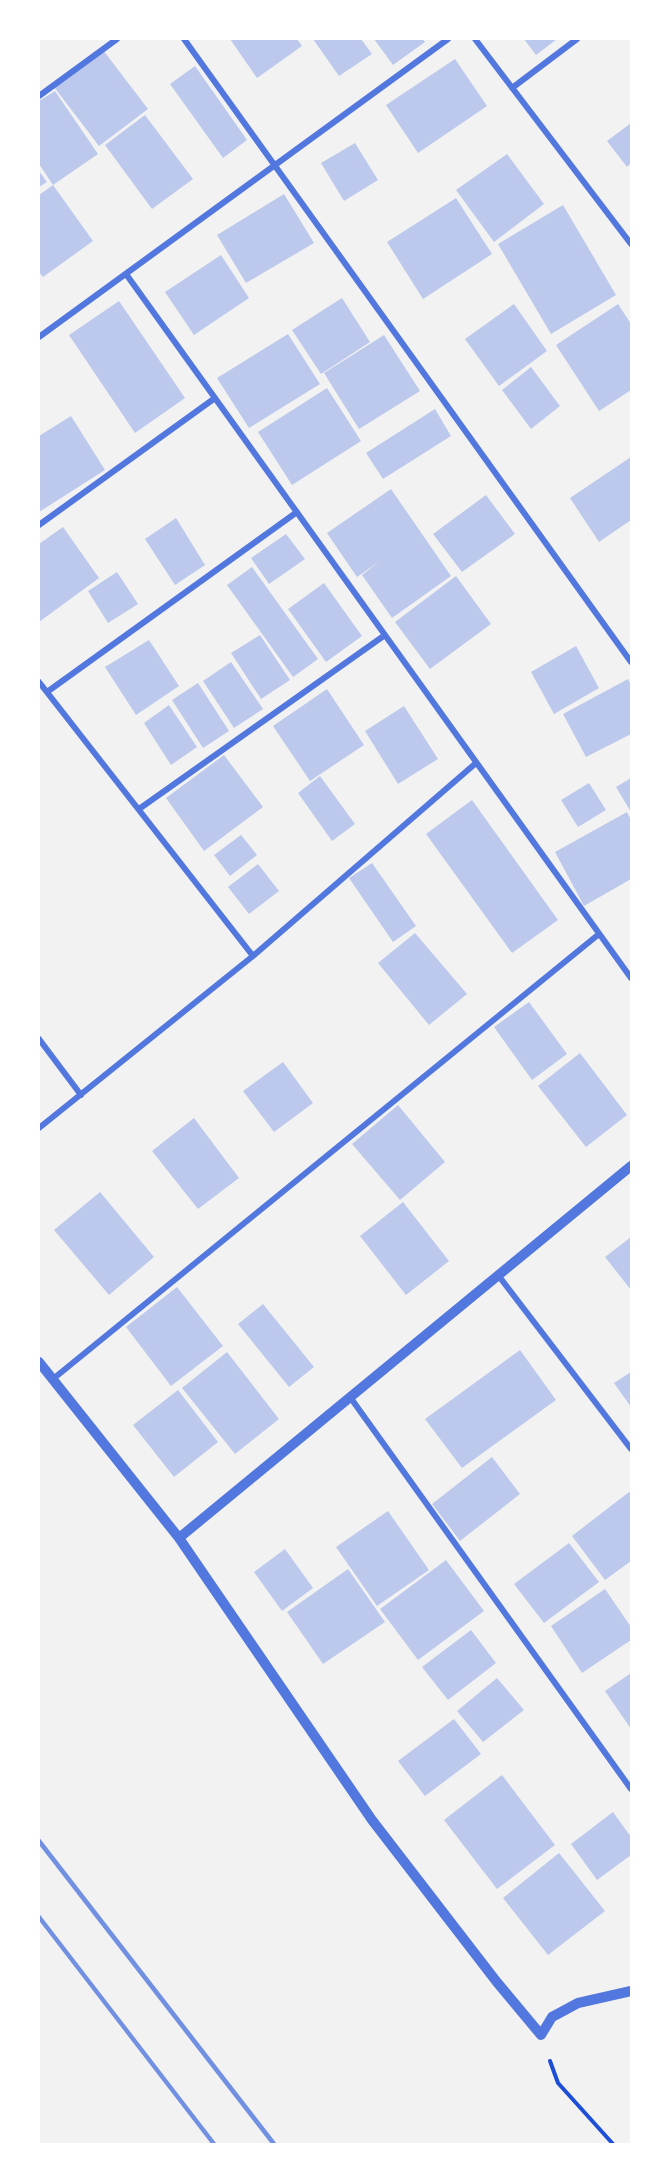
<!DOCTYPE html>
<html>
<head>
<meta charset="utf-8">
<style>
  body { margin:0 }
  #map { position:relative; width:670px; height:2183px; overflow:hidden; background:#f2f2f2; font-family:"Nunito Sans",sans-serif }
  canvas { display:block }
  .frame { position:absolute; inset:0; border:40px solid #fff; pointer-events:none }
</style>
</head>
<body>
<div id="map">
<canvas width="670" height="2183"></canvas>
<div class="frame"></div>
</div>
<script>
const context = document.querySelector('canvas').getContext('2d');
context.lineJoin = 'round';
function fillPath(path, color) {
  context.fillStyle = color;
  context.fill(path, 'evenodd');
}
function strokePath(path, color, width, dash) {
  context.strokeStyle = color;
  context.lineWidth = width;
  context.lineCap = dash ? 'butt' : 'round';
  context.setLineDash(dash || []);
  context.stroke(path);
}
const building = new Path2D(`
  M230 39H297L302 46 257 78Z
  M313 39H361L372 54 339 76Z
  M374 39H423L425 42 393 65Z
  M524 39H557L536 55Z
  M103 50 148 109 99 146 54 87Z
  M455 59 487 106 418 153 386 105Z
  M195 66 247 140 223 158 170 84Z
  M55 91 98 154 53 185 93 241 43 277 39 272V195L53 185 39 164V101Z
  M145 115 193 179 152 209 105 145Z
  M631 123V163L627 167 607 141Z
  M355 143 378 180 344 201 321 163Z
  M507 154 544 204 494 242 456 190Z
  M39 171 47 182 39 187Z
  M284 194 314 243 246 283 217 235Z
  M456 198 492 254 423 299 387 242Z
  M563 205 616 295 551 334 498 244Z
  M221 255 249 298 194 335 165 292Z
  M342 298 370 342 321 374 292 330Z
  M119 301 185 398 135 433 69 335Z
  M514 304 547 351 499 386 465 339Z
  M618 304 631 324V390L599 411 556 345Z
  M288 334 320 384 249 428 217 378Z
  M384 335 420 391 359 429 324 373Z
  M531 367 560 406 531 429 502 390Z
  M327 388 361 441 292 485 258 432Z
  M435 409 451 436 383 479 366 453Z
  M71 416 105 470 39 512V436Z
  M631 457V520L599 542 570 498Z
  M391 489 451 576 392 618 362 575 380 561 357 577 327 533Z
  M486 495 515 534 462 572 433 534Z
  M176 518 205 565 175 585 145 539Z
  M63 527 99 578 39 622V544Z
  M286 534 305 559 269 584 251 558Z
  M252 567 318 659 293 677 227 585Z
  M117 572 138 604 108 623 88 591Z
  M456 576 491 624 430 669 395 622Z
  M324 583 362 636 326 662 288 609Z
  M260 635 290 680 261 699 231 653Z
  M149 640 179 686 136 715 105 667Z
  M576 646 599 688 554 714 531 672Z
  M231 662 263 709 234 728 203 681Z
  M628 679 631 685V734L586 757 563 714Z
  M198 683 229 731 203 748 172 700Z
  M327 689 364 745 310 781 273 726Z
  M169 705 197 747 171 765 144 723Z
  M404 706 438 759 398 784 365 731Z
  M224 755 263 807 204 851 166 798Z
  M320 776 355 824 332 841 298 793Z
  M631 778V812L616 787Z
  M589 783 606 810 578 827 561 800Z
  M472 800 558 920 512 953 426 834Z
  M627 812 631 820V879L584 906 555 852Z
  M241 835 257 855 230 876 214 855Z
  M372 863 416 926 393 942 349 878Z
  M258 864 279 891 249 914 228 887Z
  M415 933 467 994 429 1025 378 963Z
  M529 1002 567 1054 532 1080 494 1027Z
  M580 1053 627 1115 586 1147 538 1086Z
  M283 1062 313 1103 274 1132 243 1091Z
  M398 1105 445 1162 400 1200 352 1144Z
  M194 1118 239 1178 198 1209 152 1151Z
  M100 1192 154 1257 109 1295 54 1230Z
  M403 1202 449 1261 406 1295 360 1236Z
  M631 1237V1290L605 1257Z
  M177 1287 223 1346 171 1386 126 1327Z
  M263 1304 314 1367 289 1387 238 1324Z
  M520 1350 556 1400 462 1468 425 1419Z
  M227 1352 279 1419 235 1454 182 1388Z
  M631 1372V1407L614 1383Z
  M178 1390 218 1442 174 1477 133 1425Z
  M492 1457 520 1494 460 1541 432 1504Z
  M629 1492 631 1495V1561L605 1580 572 1536Z
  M388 1511 429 1570 377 1606 336 1547Z
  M569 1543 599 1582 544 1623 514 1584Z
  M285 1549 313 1588 282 1611 254 1572Z
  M446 1560 484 1611 418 1660 380 1609Z
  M348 1569 385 1622 323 1664 287 1612Z
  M605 1589 631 1627V1640L582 1673 551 1626Z
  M471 1630 496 1663 448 1700 422 1667Z
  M631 1673V1729L605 1691Z
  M497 1678 524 1710 483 1742 457 1711Z
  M454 1719 481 1754 425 1796 398 1761Z
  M502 1775 555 1845 497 1889 444 1820Z
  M613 1812 631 1837V1855L597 1880 571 1844Z
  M559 1853 605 1911 548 1955 503 1898Z`);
const path = new Path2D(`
  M550 2061 558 2083 613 2144`);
const minor = new Path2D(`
  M184 39 631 662
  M475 39 631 244
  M512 88 577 39
  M39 96 117 39
  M126 274 631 978
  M39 337 448 39
  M39 525 215 398
  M39 682 253 956 39 1128
  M47 692 297 512
  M139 809 385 635
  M253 956 476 763
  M39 1039 81 1095
  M498 1275 631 1449
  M53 1379 599 934
  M350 1397 631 1789`);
const tertiary = new Path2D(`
  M39 1362 179 1538 372 1820 496 1981 541 2035 552 2017 578 2003 631 1991
  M179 1538 631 1166`);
const rail = new Path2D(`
  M39 1841 274 2144
  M39 1917 214 2144`);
fillPath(building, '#bdc9ec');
strokePath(path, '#1d4ed8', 4);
strokePath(minor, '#5277de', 6);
strokePath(tertiary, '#5277de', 10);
strokePath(rail, '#7290e2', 4.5);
</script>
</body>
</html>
